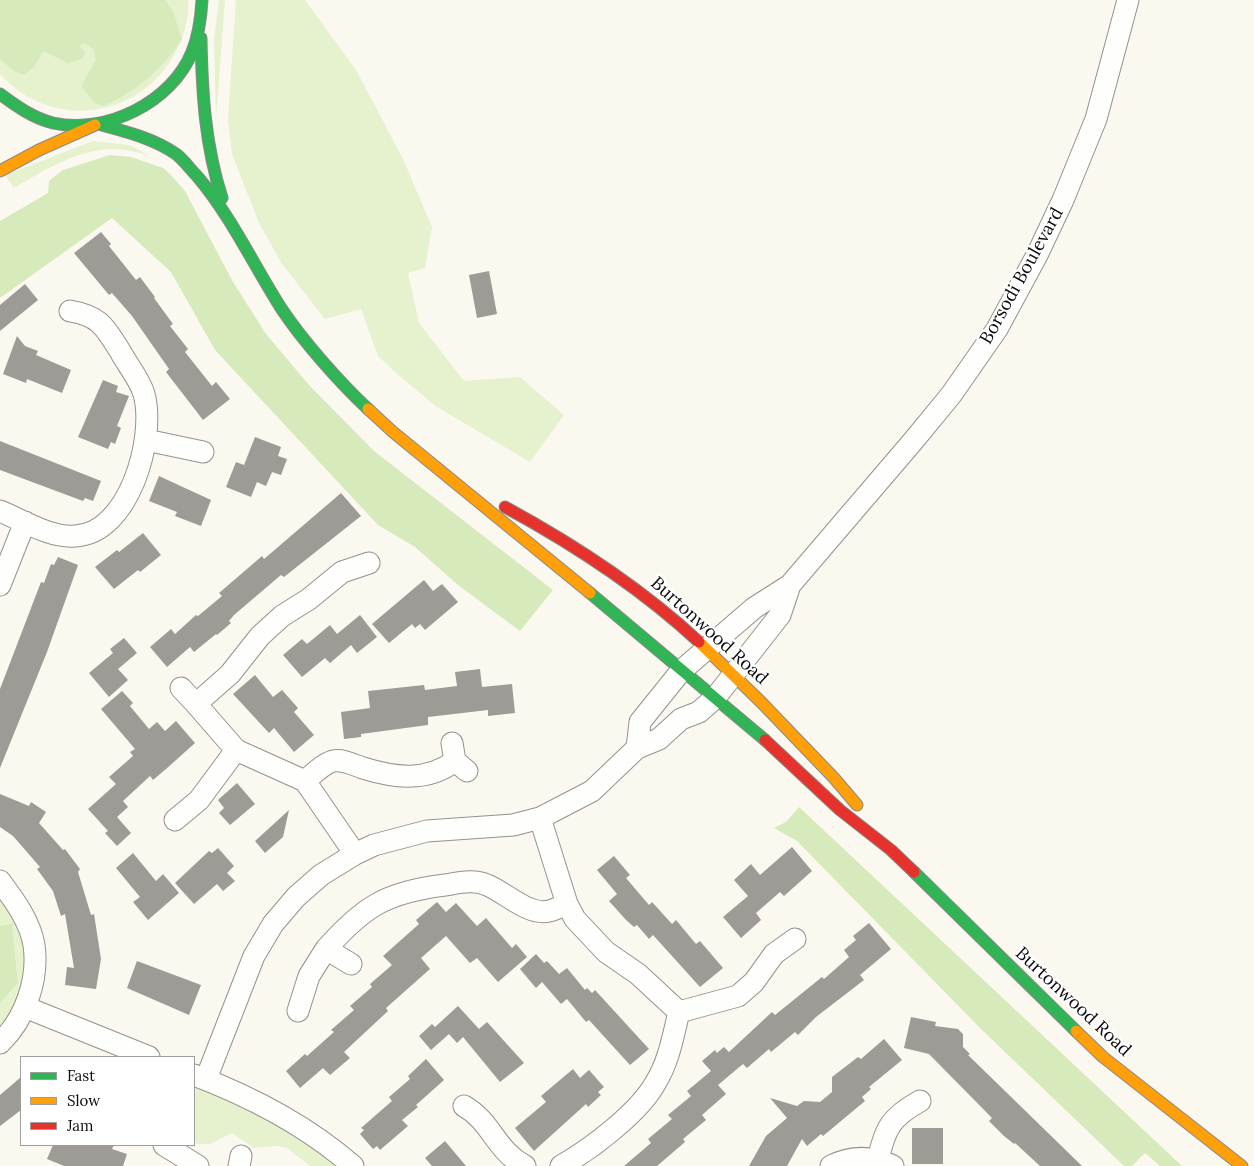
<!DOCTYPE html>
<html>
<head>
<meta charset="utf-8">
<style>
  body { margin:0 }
  #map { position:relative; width:1254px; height:1166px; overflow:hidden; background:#fbf8f0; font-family:Lora,serif }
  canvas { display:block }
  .legend { position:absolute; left:20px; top:1056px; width:175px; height:90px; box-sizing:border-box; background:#fff; border:1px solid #9e9e9e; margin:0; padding:6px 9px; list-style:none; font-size:15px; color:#0c0c0c }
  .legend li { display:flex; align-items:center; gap:10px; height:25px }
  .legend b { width:25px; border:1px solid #9e9e9e }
</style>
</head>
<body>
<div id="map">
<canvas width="1254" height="1166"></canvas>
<ul class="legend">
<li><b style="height:6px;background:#30b455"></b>Fast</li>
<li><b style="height:6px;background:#ff9f0a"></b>Slow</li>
<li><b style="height:6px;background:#e5322d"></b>Jam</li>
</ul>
</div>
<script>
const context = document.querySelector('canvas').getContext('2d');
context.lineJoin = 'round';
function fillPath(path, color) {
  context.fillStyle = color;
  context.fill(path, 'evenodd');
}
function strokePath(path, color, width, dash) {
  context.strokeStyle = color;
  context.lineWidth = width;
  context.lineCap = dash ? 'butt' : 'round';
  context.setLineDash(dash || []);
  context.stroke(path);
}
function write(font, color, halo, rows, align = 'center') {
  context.font = font + ' Lora,serif';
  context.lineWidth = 5;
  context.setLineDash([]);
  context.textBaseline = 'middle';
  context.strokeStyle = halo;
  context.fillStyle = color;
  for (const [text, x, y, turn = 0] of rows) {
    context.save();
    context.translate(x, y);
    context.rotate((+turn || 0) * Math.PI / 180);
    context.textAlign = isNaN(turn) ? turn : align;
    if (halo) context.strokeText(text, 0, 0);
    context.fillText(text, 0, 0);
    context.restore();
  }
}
const green = new Path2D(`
  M0 0H188C190 18 183 39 174 55 138 120 50 130 0 74Z
  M219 0H225L216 118 214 40Z
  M236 0H305L356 70 403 159 432 227 425 268 408 273 419 323 464 381 520 377 564 415 530 462 437 407 396 373 378 356 361 309 325 319 282 264 259 223 232 154 228 120Z
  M93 141 129 145 149 155C136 152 124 149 111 149 77 150 42 171 14 188L5 175Z
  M0 891 9 903 27 952 20 1001 0 1032V1003L18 983 12 925 0 926Z
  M194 1084C249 1108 290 1130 339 1166H310L287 1148 277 1146 254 1148 232 1133 210 1144H197L194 1141Z`);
const forest = new Path2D(`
  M0 0H165L173 11 182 40C161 69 137 92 103 106L94 102 81 86 96 60 94 50 84 43 79 46 85 52 82 59 68 63 43 51 34 67 24 75 14 71 0 59Z
  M110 155 131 157 163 168 170 174 185 191 233 282 266 334 309 385 374 451 553 590 520 631 458 585 415 547 378 525 215 350 171 272 112 218 0 298V221L48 193 49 181 63 170Z
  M799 807 1182 1166H1160L1145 1153 1132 1166H1124L981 1029 797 841 774 828 786 822Z
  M12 924 18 983 0 1003V926Z`);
const building = new Path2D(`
  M101 232 111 244 109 246 136 280 140 277 155 297 154 298 173 324 170 326 188 349 185 352 212 386 216 382 230 399 203 420 166 372 169 369 132 316 112 293 109 295 74 253Z
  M489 271 497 314 477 318 469 275Z
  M25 284 38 300 0 331V305Z
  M17 336 25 346 38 351 36 355 71 370 62 393 27 379 26 383 3 374Z
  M103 380 118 386 116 392 129 396 117 426 121 428 115 444 111 442 108 449 78 437Z
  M255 437 281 447 278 456 287 459 281 475 272 472 266 486 257 482 251 497 226 487 236 462 244 465Z
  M0 441 101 481 93 501 85 498 83 501 0 470Z
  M159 476 211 500 201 526 175 516 177 512 149 501Z
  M341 493 361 516 284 577 281 575 234 615 229 621 231 623 217 635 216 634 194 652 190 647 167 667 150 647 171 629 175 634 196 615 198 616 222 596 219 593 240 575 262 556 264 559Z
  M143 533 161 555 140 572 138 570 114 589 95 567 117 550 119 552Z
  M58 557 78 565 47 652 0 768V689L41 582 44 583 51 564 54 565Z
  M424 580 433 591 442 584 458 602 425 630 420 624 415 628 412 624 389 643 372 624Z
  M360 615 377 637 357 653 351 645 330 663 325 658 302 677 283 655 302 639 307 644 330 625 337 634Z
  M124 638 137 653 118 669 128 680 109 697 89 673 113 653 110 649Z
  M480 669 482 687 512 684 515 713 488 716V710L428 717V725L361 734V737L344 739 341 712 370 708 368 691 424 685 425 690 457 686 455 672Z
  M255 675 273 697 282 690 298 708 294 712 314 735 294 752 274 728 269 733 233 694Z
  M122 691 133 703 130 706 149 729 157 722 165 731 176 721 195 743 166 769 153 780 150 776 123 801 128 807 117 817 131 833 117 846 105 833 108 831 88 809 116 784 109 777 133 756 130 752 135 749 101 709Z
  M237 783 255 804 230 825 219 813 224 808 218 800Z
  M0 794 29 806 31 802 46 812 39 823 63 850 65 849 80 869 78 872 91 915 94 914 101 959 96 989 65 985 67 967 74 968 65 914 61 916 53 891 37 869 40 867 13 836 0 827Z
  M289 810 283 837 265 853 255 841Z
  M792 847 812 871 784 896 780 892 756 913 761 920 741 938 723 917 748 896 734 880 751 864 760 875Z
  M218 848 234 866 227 873 235 881 223 891 217 884 194 904 175 883 209 851 212 853Z
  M133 853 156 881 163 874 179 893 148 920 133 902 140 897 116 868Z
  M614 856 630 875 626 878 649 905 652 902 672 924 676 920 696 944 700 941 723 968 700 987 653 935 649 939 637 925 634 927 626 920 609 901 617 894 597 870Z
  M437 902 446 912 456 903 477 926 486 918 512 948 516 944 527 957 498 982 477 958 470 963 446 936 421 958 430 969 386 1008 388 1011 344 1052 350 1058 330 1075 323 1068 300 1088 286 1071 305 1054 307 1056 334 1032 331 1030 354 1010 350 1006 372 987 370 984 392 965 383 956 419 924 416 920Z
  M869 923 891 949 860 975 864 980 816 1017 798 1035 795 1032 771 1052 769 1049 747 1068 743 1064 718 1085 726 1094 702 1115 706 1120 683 1139 685 1142 657 1166H624L651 1143 648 1139 672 1119 668 1115 691 1096 687 1091 711 1071 702 1061 715 1050 717 1053 724 1047 729 1052 772 1012 775 1015 822 977 824 979 849 957 844 950 856 940 853 936Z
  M536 954 544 963 547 961 559 974 567 968 585 990 587 988 592 993 595 990 649 1049 630 1065 589 1020 586 1022 567 999 561 1004 542 982 536 988 520 969Z
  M137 961 201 985 189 1015 127 988Z
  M458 1006 479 1029 487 1022 524 1063 500 1082 463 1037 457 1043 449 1034 431 1050 419 1036 432 1024 435 1027Z
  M911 1017 936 1022 935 1026 958 1029 963 1034V1047L970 1054 968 1055 1082 1166H1040L1015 1143 1014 1144 1004 1136 989 1121 992 1118 929 1054 904 1048Z
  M884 1039 902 1060 869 1087 871 1089 862 1097 865 1101 823 1136 821 1134 807 1146 802 1139 787 1166H749L766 1136 787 1118 770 1098 797 1106 804 1101 820 1102 832 1092V1077L858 1057 861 1059Z
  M426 1059 444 1080 416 1105 418 1107 402 1120 408 1126 380 1150 377 1146 373 1149 360 1134 364 1130 361 1128 392 1101 389 1097 410 1079 408 1076Z
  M573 1069 580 1078 589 1070 604 1087 598 1092 601 1095 588 1107 586 1104 534 1151 515 1128 546 1102 541 1096Z
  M21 1077V1110L0 1126V1095Z
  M912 1128H943V1164H912Z
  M445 1141 466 1166H432L425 1158Z
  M53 1145H114L112 1149 127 1154 123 1166H64L47 1159Z`);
const street = new Path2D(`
  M146 440 203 452
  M0 511C22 520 50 538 75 536 129 534 156 438 144 394 139 378 128 366 120 351 105 327 100 316 70 311
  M0 585 25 522
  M181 688 196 704
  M452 743 455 761 467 771
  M637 748 640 722 681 671 754 608 790 585 914 440 951 395 997 329 1037 255 1063 200 1096 119 1128 0
  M305 781C313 774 323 764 333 761 343 759 354 765 363 768 395 778 427 782 455 761
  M540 818 567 904 575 919 606 952 638 974 679 1012
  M175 820 199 800 236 750
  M355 854 305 781 236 750 196 704 230 674 260 636 282 616 309 599 342 572 369 563
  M0 881C14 900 30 921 34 945 39 980 25 1019 0 1043
  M326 949C364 906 387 892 445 885 459 883 473 879 487 885 505 892 528 916 549 911 555 910 561 906 567 904
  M25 1007 149 1057
  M298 1011 309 976 326 949 351 964
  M679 1012 738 996 754 982 774 954 795 939
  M194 1075C252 1097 306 1125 353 1166
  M206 1079 254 956 273 924 296 897 321 875 355 854 374 845 427 831 513 825 540 818 592 791 637 748 659 739 681 719 699 712 715 698 780 615 790 585
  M464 1106C492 1122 495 1150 525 1166
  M164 1145 198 1166
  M878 1160C885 1128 891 1117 920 1101
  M239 1166 241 1156
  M561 1166C591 1149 640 1112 656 1082 669 1061 673 1036 679 1012
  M831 1166C851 1156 872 1156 893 1166`);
const fast = new Path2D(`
  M201 38C202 93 205 145 222 198
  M0 94C16 106 33 118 53 123 106 135 172 102 192 52 199 35 201 18 202 0
  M98 124C124 131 153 138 176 154 184 160 190 169 197 176 231 216 253 264 281 308 302 340 340 383 368 409
  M590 593 765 740
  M914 872 1076 1031`);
const slow = new Path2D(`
  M0 171 39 150 95 125
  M368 409 393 432 590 593
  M699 642 761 702 834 778 857 805
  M1076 1031 1103 1057 1242 1166`);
const jam = new Path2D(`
  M505 507C575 545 641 588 699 642
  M765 740 840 810 891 850 914 872`);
const streetNames = [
  ["Borsodi Boulevard",1022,276,-61],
  ["Burtonwood Road",709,631,42],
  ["Burtonwood Road",1073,1002,43]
];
fillPath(green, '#e6f1ce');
fillPath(forest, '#d6eabb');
fillPath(building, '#9e9a96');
strokePath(street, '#94928f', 23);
strokePath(fast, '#8a8985', 13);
strokePath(slow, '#8a8985', 13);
strokePath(jam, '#8a8985', 13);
strokePath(street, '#fefefd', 21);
strokePath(fast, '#30b455', 11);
strokePath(slow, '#ff9f0a', 11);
strokePath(jam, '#e5322d', 11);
write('18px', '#0c0c0c', '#fff', streetNames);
</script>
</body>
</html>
